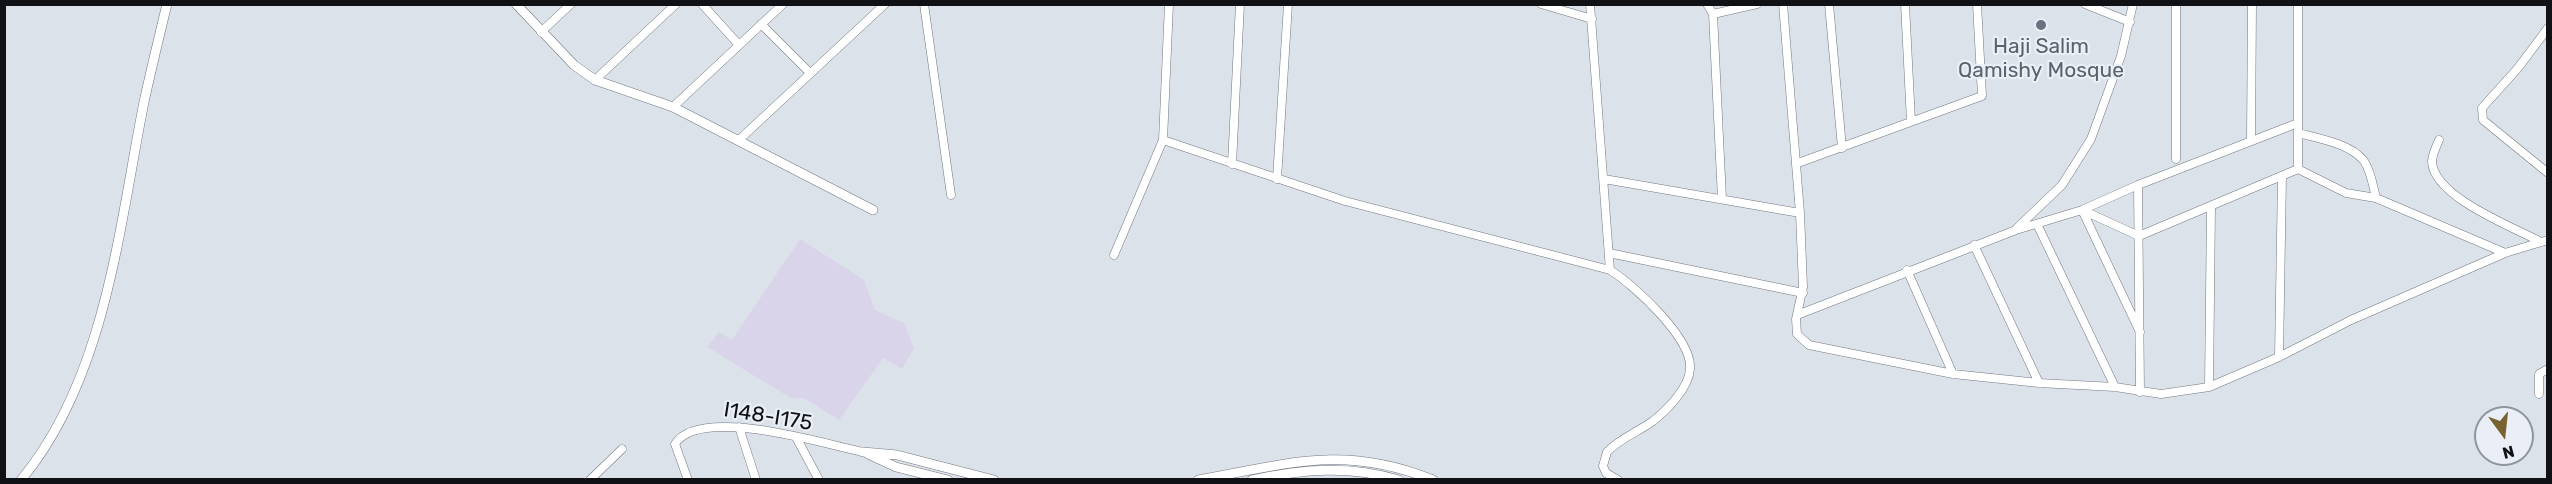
<!DOCTYPE html>
<html>
<head>
<meta charset="utf-8">
<style>
  body { margin:0 }
  #map { position:relative; width:2552px; height:484px; overflow:hidden; background:#dce2ea; font-family:Rubik,sans-serif }
  canvas { display:block }
  .frame { position:absolute; inset:0; border:6px solid #0f1114; pointer-events:none }
  .north { position:absolute; left:2474px; top:406px; width:60px; height:60px; box-sizing:border-box; background:#eaeff7; border:2px solid #92969c; border-radius:50%; rotate:165deg; font-size:16px; font-weight:700; line-height:24px; text-align:center; color:#0f1114 }
  .north::after { content:''; display:block; margin:auto; width:21px; height:27px; background:#796232; clip-path:polygon(50% 0,100% 100%,50% 72%,0 100%) }
</style>
</head>
<body>
<div id="map">
<canvas width="2552" height="484"></canvas>
<div class="frame"></div>
<div class="north">N</div>
</div>
<script>
const context = document.querySelector('canvas').getContext('2d');
context.lineJoin = 'round';
function fillPath(path, color) {
  context.fillStyle = color;
  context.fill(path, 'evenodd');
}
function strokePath(path, color, width, dash) {
  context.strokeStyle = color;
  context.lineWidth = width;
  context.lineCap = dash ? 'butt' : 'round';
  context.setLineDash(dash || []);
  context.stroke(path);
}
function write(font, color, halo, rows, align = 'center') {
  context.font = font + ' Rubik,sans-serif';
  context.lineWidth = 4.5;
  context.setLineDash([]);
  context.textBaseline = 'middle';
  context.strokeStyle = halo;
  context.fillStyle = color;
  for (const [text, x, y, turn = 0] of rows) {
    context.save();
    context.translate(x, y);
    context.rotate((+turn || 0) * Math.PI / 180);
    context.textAlign = isNaN(turn) ? turn : align;
    if (halo) context.strokeText(text, 0, 0);
    context.fillText(text, 0, 0);
    context.restore();
  }
}
const industrial = new Path2D(`
  M800 239 864 280 875 310 904 323 914 348 902 369 883 358 839 420 804 398H791L707 347 719 332 732 340Z`);
const minor = new Path2D(`
  M702 4 739 45
  M924 4 951 195
  M1541 4 1592 19
  M1590 4 1610 270
  M1707 4 1713 14 1757 4
  M1783 4 1800 213 1803 287 1796 319 1797 334 1809 345 1953 374 2039 383 2115 387 2161 394 2209 387 2279 357 2351 320 2505 253 2548 240
  M1829 4 1842 148
  M1905 4 1911 121
  M2085 4 2130 22
  M2298 4V169
  M1713 14 1722 199
  M761 24 810 73
  M2548 28 2518 68 2482 108 2483 120 2548 173
  M541 32 571 4
  M595 80 676 4
  M673 107 783 4
  M2298 133C2318 138 2351 144 2364 161 2371 171 2373 186 2376 198
  M740 139 885 4
  M1163 140 1345 201 1610 270C1634 285 1693 339 1690 369 1689 388 1667 410 1653 421 1638 432 1620 438 1607 452L1603 466 1606 473 1618 480
  M2439 140C2436 147 2432 155 2432 162 2434 197 2513 227 2541 242
  M2251 141 2252 4
  M2176 159V4
  M1798 163 1982 96 1977 4
  M1232 164 1240 4
  M2298 169 2346 193 2376 198 2505 253
  M1277 179 1288 4
  M1604 179 1800 213
  M2138 185 2140 392
  M2037 224 2115 387
  M2016 229 2062 185 2091 139 2121 56 2133 4
  M1974 245 2039 383
  M1609 253 1803 293
  M1114 255 1163 140 1169 4
  M1907 270 1953 374
  M1797 315 2016 230 2082 210 2138 185 2298 123
  M2140 332 2082 210 2139 236 2298 169
  M2279 357 2282 176
  M2209 387 2211 206
  M2539 394V374L2548 369
  M739 427 756 480
  M797 439 819 480
  M590 480 622 449
  M688 480 675 444C699 405 824 444 863 452`);
const tertiary = new Path2D(`
  M516 4 574 65 595 80 673 107 873 210
  M863 452 897 455 994 480
  M868 454 896 467 948 480
  M21 480C106 378 119 227 144 102 151 70 159 37 167 4
  M1198 480C1287 464 1344 444 1433 480
  M1252 480C1302 469 1349 465 1399 480`);
const markers = [
  [2041,25,6,"#6b7280"]
];
const worshipNames = [
  ["Haji Salim",2041,47],
  ["Qamishy Mosque",2041,71]
];
const streetNames = [
  ["I148-I175",768,417,9]
];
fillPath(industrial, '#d9d4ea');
strokePath(minor, '#737880', 9);
strokePath(tertiary, '#737880', 10);
strokePath(minor, '#fff', 8);
strokePath(tertiary, '#fff', 9);
for (const [x, y, r, color] of markers) {
  const dot = new Path2D();
  dot.arc(x, y, r, 0, 2 * Math.PI);
  context.fillStyle = color;
  context.fill(dot);
  strokePath(dot, '#eaeff7', 2);
}
write('21px', '#5b616d', '#eaeff7', worshipNames);
write('21px', '#0f1114', '#eaeff7', streetNames);
</script>
</body>
</html>
